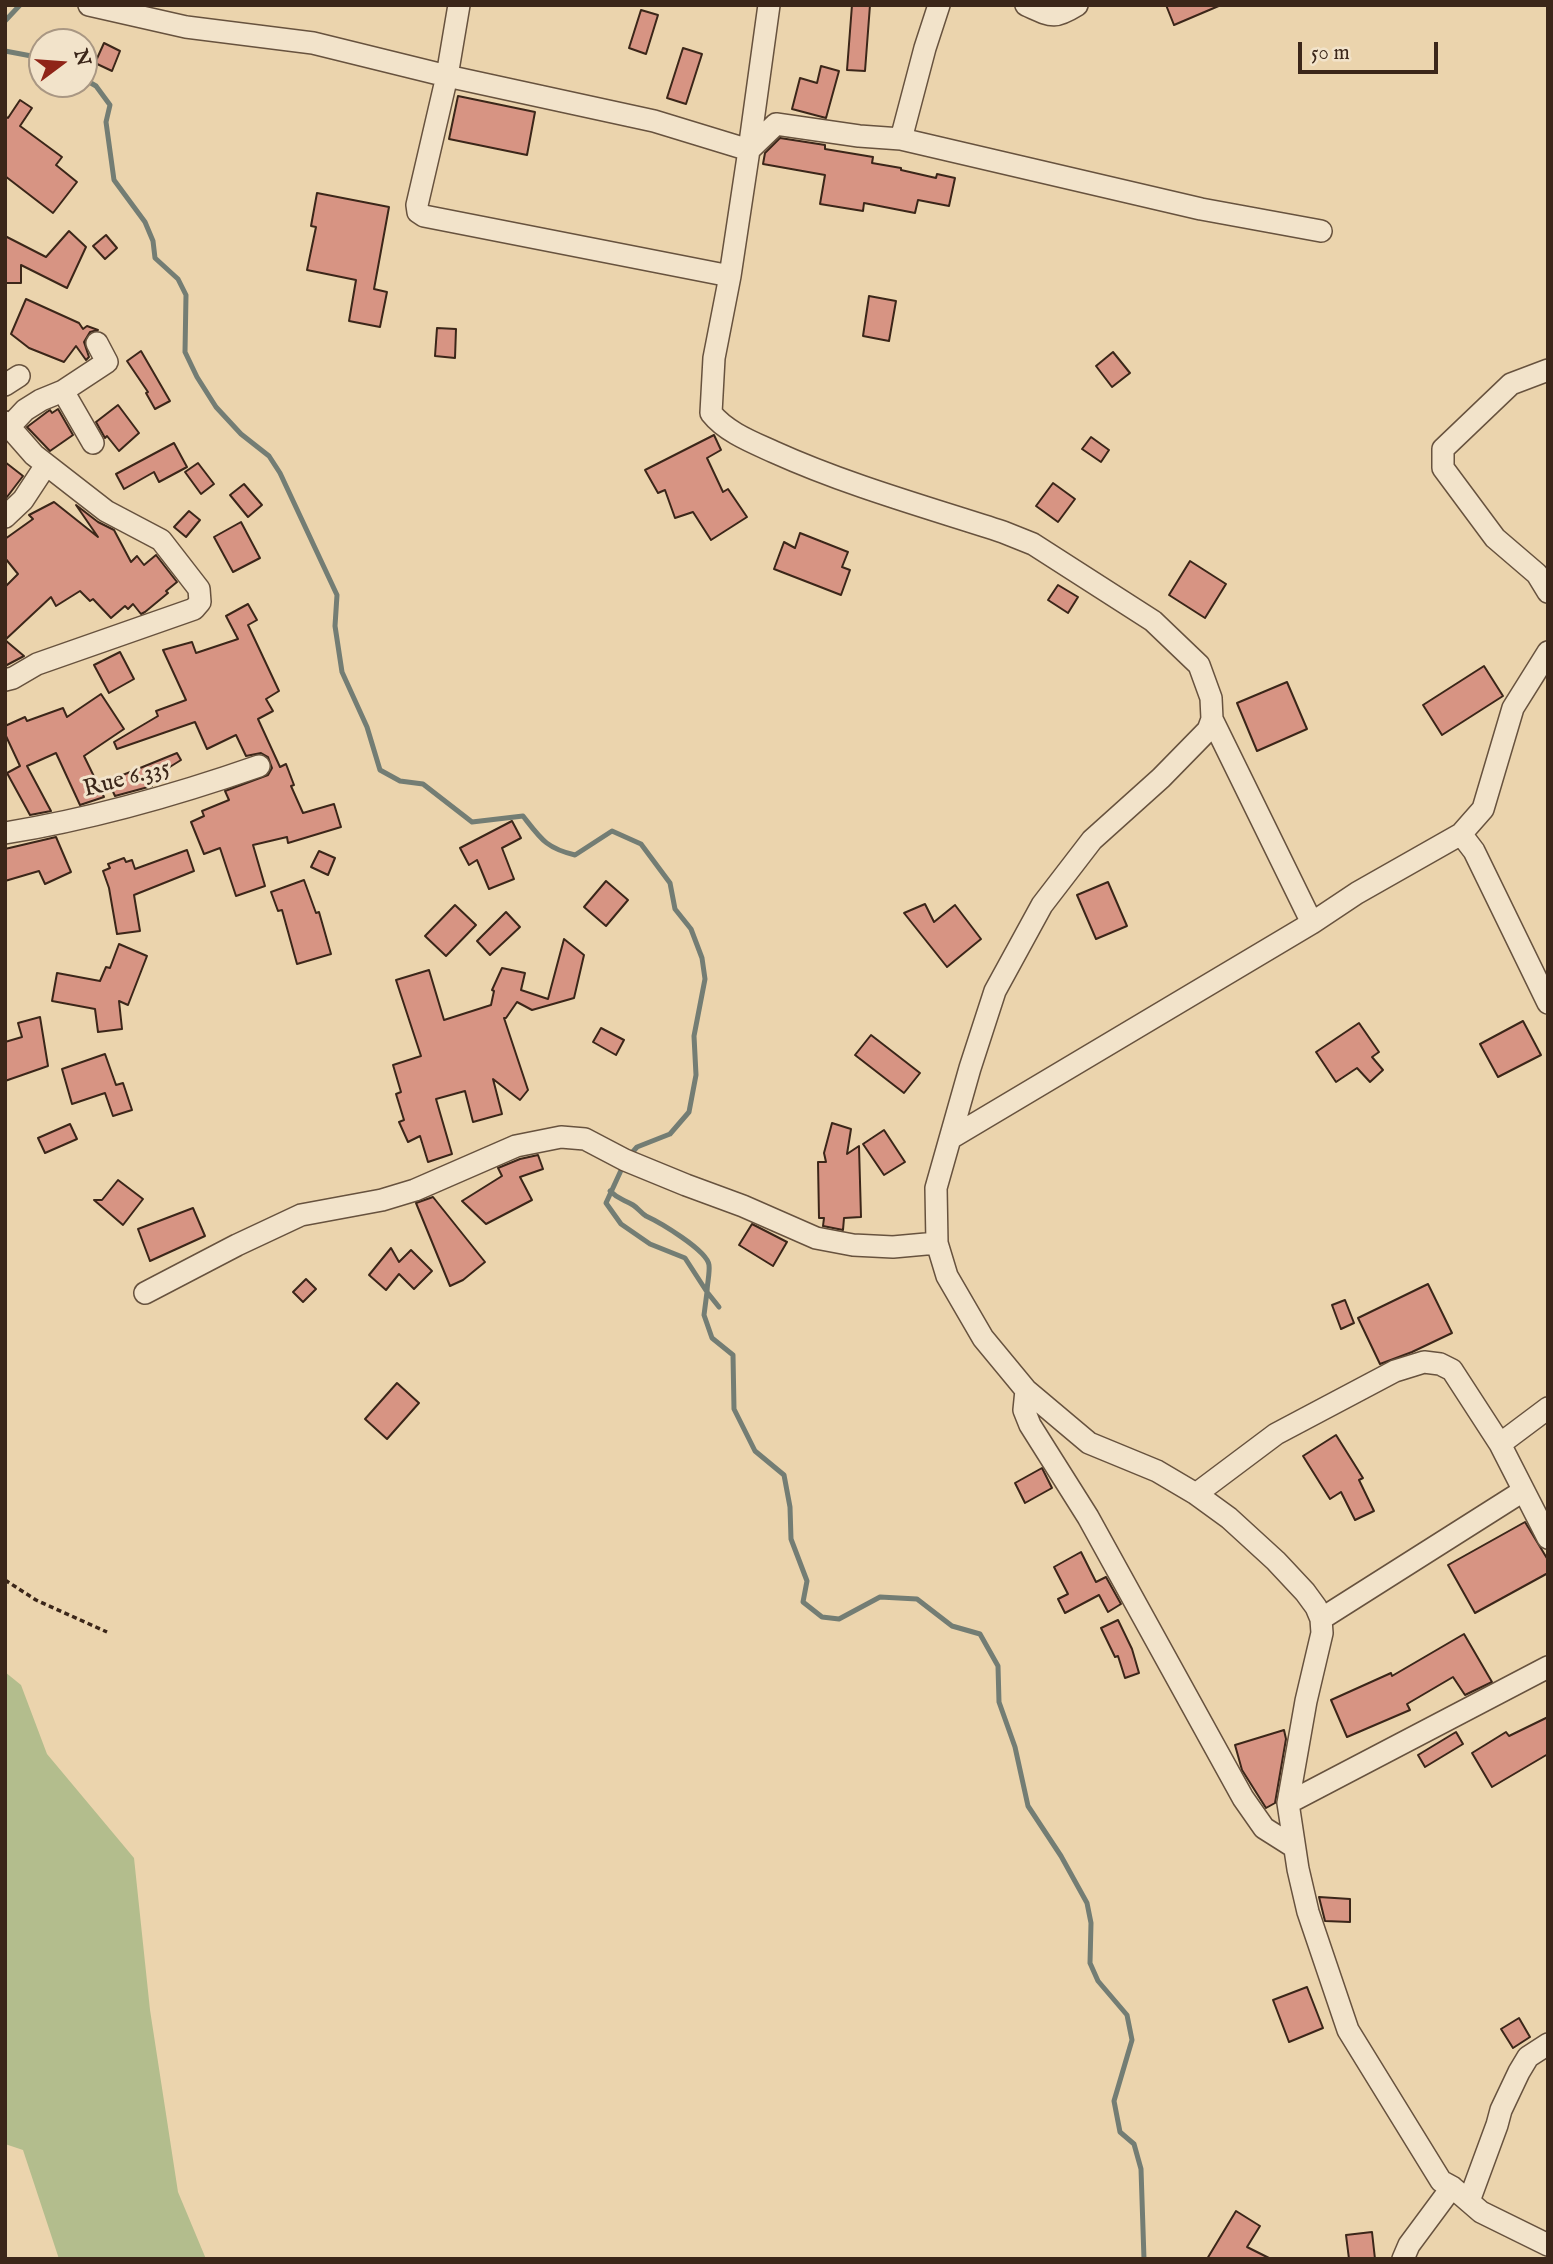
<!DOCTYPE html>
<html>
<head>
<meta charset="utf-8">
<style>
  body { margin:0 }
  #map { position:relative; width:1553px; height:2264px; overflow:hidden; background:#ebd4ad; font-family:"IM FELL English",serif }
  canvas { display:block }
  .frame { position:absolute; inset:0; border:7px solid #3b2619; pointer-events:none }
  .north { position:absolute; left:28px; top:28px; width:70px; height:70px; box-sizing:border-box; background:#f2e3ca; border:2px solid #a99783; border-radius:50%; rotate:74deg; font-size:19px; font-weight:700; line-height:28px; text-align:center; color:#3b2619 }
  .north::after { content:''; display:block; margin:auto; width:24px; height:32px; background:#8f2418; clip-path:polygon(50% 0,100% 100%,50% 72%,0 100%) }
  .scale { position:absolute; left:1298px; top:42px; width:140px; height:32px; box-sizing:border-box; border:4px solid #3b2619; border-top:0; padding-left:9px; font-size:21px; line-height:24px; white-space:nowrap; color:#3b2619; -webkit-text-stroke:5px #f2e3ca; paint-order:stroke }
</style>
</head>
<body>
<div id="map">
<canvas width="1553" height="2264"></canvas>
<div class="frame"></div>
<div class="north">N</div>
<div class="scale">50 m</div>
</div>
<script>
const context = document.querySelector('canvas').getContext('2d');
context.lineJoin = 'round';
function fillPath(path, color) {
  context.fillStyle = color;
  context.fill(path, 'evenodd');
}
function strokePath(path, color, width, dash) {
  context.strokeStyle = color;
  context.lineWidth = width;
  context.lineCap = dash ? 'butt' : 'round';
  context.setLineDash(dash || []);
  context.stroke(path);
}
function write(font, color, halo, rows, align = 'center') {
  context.font = font + ' "IM FELL English",serif';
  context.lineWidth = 6;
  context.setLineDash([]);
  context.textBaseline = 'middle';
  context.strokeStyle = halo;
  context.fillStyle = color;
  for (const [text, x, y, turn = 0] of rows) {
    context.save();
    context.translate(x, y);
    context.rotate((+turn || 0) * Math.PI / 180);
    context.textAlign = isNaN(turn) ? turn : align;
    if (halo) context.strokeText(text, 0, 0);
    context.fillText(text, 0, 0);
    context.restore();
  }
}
const green = new Path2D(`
  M5 1672 21 1685 47 1754 134 1858 150 2010 178 2192 206 2259H59L23 2150 5 2144Z`);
const stream = new Path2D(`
  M5 21 20 5
  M5 51 42 58
  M84 79 96 86 110 105 106 122 114 180 145 222 153 241 155 258 178 279 186 295 185 352 197 377 216 407 241 434 269 456 280 473 337 595 335 626 342 672 367 727 380 770 400 781 423 784 472 822 523 816C541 839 546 848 575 855L612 831 641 844 670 883 675 909 691 929 702 958 705 979 694 1036 696 1075 689 1112 670 1134 637 1147 630 1155
  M623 1166 606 1203 621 1224 650 1244 685 1258 707 1292 704 1315 712 1338 733 1355 734 1409 755 1451 784 1475 790 1507 791 1539 807 1581 803 1602 822 1617 839 1619 880 1597 917 1599 952 1626 980 1634 998 1666 999 1702 1015 1747 1028 1806 1061 1856 1087 1903 1091 1923 1090 1963 1098 1981 1127 2015 1132 2040 1114 2101 1120 2132 1134 2144 1141 2169 1144 2259
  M610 1191C619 1200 623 1199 633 1205 638 1208 641 1213 646 1216 659 1222 707 1250 709 1265 710 1273 707 1284 707 1292L719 1307`);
const building = new Path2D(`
  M852 5H870L865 71 847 70Z
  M1166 5H1221L1174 25Z
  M641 10 658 15 646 54 629 48Z
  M104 43 120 51 112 71 95 63Z
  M683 48 702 54 686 104 667 98Z
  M821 66 839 71 826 118 792 109 800 78 817 83Z
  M458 96 535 112 527 155 449 139Z
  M20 100 32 108 20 126 62 157 56 165 77 182 53 213 5 176V116L8 118Z
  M780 138 825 145V149L873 157 872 163 901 168V170L936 178 937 174 955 178 949 206 918 200 915 213 864 203 863 211 820 204 825 175 763 164 765 153Z
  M317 193 389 207 374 289 387 292 380 327 349 321 356 280 307 270 316 227 311 226Z
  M69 231 86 247 67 288 21 265V283H5V236L46 257Z
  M106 235 117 248 105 259 93 246Z
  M869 296 896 301 889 341 863 336Z
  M26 299 79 323 83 329 87 326 98 330 90 332 84 342 89 357 86 360 76 346 64 362 29 348 11 334Z
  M437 328 456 329 455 358 435 356Z
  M141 351 170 401 155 409 146 393 148 392 127 361Z
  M1113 352 1130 373 1112 387 1096 366Z
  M118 405 139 433 119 451 107 436 105 438 96 422Z
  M58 409 73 435 50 451 27 427 47 412 50 410 52 413Z
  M714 435 721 450 707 458 723 492 728 489 747 517 711 540 693 512 675 518 665 490 658 493 645 470Z
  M1091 437 1109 450 1101 462 1082 449Z
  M174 443 187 467 159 482 154 472 124 489 116 474Z
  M5 462 23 476 7 497 5 496Z
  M198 463 214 484 201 494 185 472Z
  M1053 483 1075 499 1058 522 1036 506Z
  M244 484 262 505 248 517 230 495Z
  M54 502 98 537 76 505 98 522 114 530 131 562 137 556 144 565 156 555 177 582 166 591 168 593 145 612 141 614 133 604 128 609 125 606 111 618 93 599 90 601 80 591 56 606 51 597 5 640V587L18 574 5 558V539L33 519 29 515Z
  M189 511 200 520 186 537 174 527Z
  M241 522 260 558 233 572 214 537Z
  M800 533 848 552 842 567 850 570 841 595 774 569 784 542 795 548Z
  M1190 561 1226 584 1205 618 1169 595Z
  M1058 585 1078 597 1068 613 1048 600Z
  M248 604 257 620 248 625 279 691 266 699 273 711 258 719 280 767 286 764 294 785 291 786 303 813 334 804 341 827 288 843 287 837 253 845 265 886 236 896 220 848 204 854 191 822 204 816 202 811 229 800 225 791 268 775 272 768 268 757 261 753 246 756 236 735 207 749 195 722 117 749 114 742 158 716 156 711 186 700 163 650 192 642 196 653 238 639 226 616Z
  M5 640 24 656 5 666Z
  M120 652 134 679 109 693 94 665Z
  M1484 666 1503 696 1442 735 1423 705Z
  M1287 682 1307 729 1257 751 1237 703Z
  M101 694 124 729 84 756 104 797 80 805 56 753 27 766 51 811 30 815 7 773 20 766 5 734V726L25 717 27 721 63 708 67 717Z
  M177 753 181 760 149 780 152 786 115 796 108 781Z
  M512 821 521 838 502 848 514 879 489 889 477 860 469 865 460 848Z
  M56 837 71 872 45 884 39 871 5 881V849Z
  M187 850 194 871 134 895 140 931 117 934 109 888 103 871 110 868 108 864 124 858 126 862 132 860 135 869Z
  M319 851 335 858 328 875 311 867Z
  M304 880 316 913 319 912 331 954 297 964 282 910 278 911 271 892Z
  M606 881 628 900 606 926 584 907Z
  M1108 882 1127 926 1096 939 1077 895Z
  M925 904 934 922 955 905 981 939 947 967 904 913Z
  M455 905 476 925 446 956 425 936Z
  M506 912 520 927 490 955 477 941Z
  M564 939 584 955 574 998 532 1010 517 1002 506 1018H504L528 1090 520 1100 493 1079 502 1114 473 1122 465 1091 436 1099 452 1154 428 1162 420 1136 408 1142 399 1122 404 1120 396 1094 401 1092 393 1065 421 1056 396 980 429 970 444 1020 491 1005 494 991 492 990 502 968 525 973 521 990 548 999Z
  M119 944 147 956 128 1005 119 1001 122 1029 98 1032 95 1009 52 1001 57 973 100 981 106 967 110 968Z
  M40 1017 48 1066 5 1081V1042L22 1037 18 1023Z
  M1523 1021 1541 1055 1498 1077 1480 1044Z
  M1359 1023 1379 1052 1372 1057 1383 1070 1370 1082 1357 1068 1336 1082 1316 1052Z
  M601 1028 624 1040 616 1055 593 1042Z
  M871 1035 920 1073 904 1093 855 1055Z
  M105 1054 116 1085 123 1083 132 1110 113 1116 105 1093 72 1104 62 1069Z
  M832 1123 851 1129 847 1154 859 1146 861 1217 844 1218 843 1230 823 1226 824 1218H819L818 1162H826L824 1153Z
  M70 1124 77 1139 45 1153 38 1138Z
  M884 1130 905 1162 884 1175 863 1144Z
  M538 1155 543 1169 520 1177 532 1200 486 1224 462 1201 502 1176 498 1168 520 1159Z
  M118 1180 143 1199 123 1225 94 1200H102Z
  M433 1197 485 1262 463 1280 450 1286 416 1203Z
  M193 1208 205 1236 150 1261 138 1229Z
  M752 1224 787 1242 773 1266 739 1245Z
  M391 1248 399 1262 411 1250 432 1271 414 1289 399 1274 386 1290 369 1275Z
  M306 1279 316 1289 303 1302 293 1292Z
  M1428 1284 1452 1333 1412 1352 1380 1364 1358 1318Z
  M1345 1300 1354 1323 1341 1329 1332 1305Z
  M397 1383 419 1403 387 1439 365 1419Z
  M1336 1435 1363 1478 1359 1480 1374 1511 1355 1520 1341 1492 1330 1499 1303 1456Z
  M1042 1468 1052 1488 1025 1503 1015 1483Z
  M1525 1522 1548 1560V1573L1475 1613 1448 1565Z
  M1081 1552 1096 1582 1106 1577 1121 1604 1108 1612 1099 1595 1065 1613 1058 1599 1068 1594 1054 1567Z
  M1118 1620 1132 1649 1139 1673 1125 1678 1118 1656 1115 1657 1101 1628Z
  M1464 1634 1492 1682 1465 1695 1453 1677 1407 1704 1410 1710 1347 1737 1331 1700 1391 1673 1392 1676Z
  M1548 1717V1754L1492 1787 1472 1753 1506 1732 1509 1736Z
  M1284 1730 1286 1739 1275 1803 1266 1808 1242 1770 1235 1745Z
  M1456 1732 1463 1744 1425 1767 1418 1755Z
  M1319 1897 1350 1899V1922L1325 1921Z
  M1307 1987 1323 2028 1289 2042 1273 2000Z
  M1519 2018 1530 2037 1513 2048 1501 2029Z
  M1236 2211 1260 2226 1247 2247 1271 2259H1207Z
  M1372 2232 1375 2259H1349L1346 2235Z`);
const path = new Path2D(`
  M5 1580 36 1600 107 1632`);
const minor = new Path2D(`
  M89 5 186 27 313 43 447 76 654 121 749 150 730 276 714 358 711 413C726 432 752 442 774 452 847 485 926 507 1003 532L1033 544 1153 621 1199 665 1211 698 1212 719 1208 730 1161 778 1092 840 1042 905 995 991 970 1068 936 1188 937 1243 947 1276 983 1338 1026 1390 1089 1443 1157 1471 1196 1494 1229 1518 1276 1561 1305 1592 1316 1607 1321 1619 1322 1633 1306 1701 1288 1803 1298 1869 1308 1912 1348 2030 1441 2181 1452 2187 1481 2212 1548 2245
  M459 5 447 76 417 205 418 212 424 216 730 276
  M1026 5C1051 16 1053 20 1077 5
  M901 139 1201 209 1321 231
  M749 150 776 124 859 136 901 139 925 48 939 5
  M749 150 769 5
  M1548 370 1511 384 1443 449V468L1495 538 1537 574 1548 592
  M5 385 19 376
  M63 391 93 443
  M5 422 34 455 106 511 161 540 199 589 200 602 194 609 37 664 13 678 5 680
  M10 426 25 410 41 400 63 391 107 362 97 343
  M5 517 23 500 46 465
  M1548 652 1513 708 1483 809 1461 834 1474 851 1548 1003
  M1212 719 1312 923 1357 893 1461 834
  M5 833C92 819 176 795 259 766
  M951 1138 1312 923
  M145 1293 237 1245 301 1215 382 1200 415 1190 516 1146 561 1137 585 1139 625 1160 686 1185 743 1206 816 1238 853 1245 893 1247 937 1243
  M1026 1390 1024 1410 1030 1425 1088 1517 1243 1798 1264 1828 1294 1847
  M1500 1444 1548 1408
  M1196 1494 1276 1434 1395 1371 1424 1362 1440 1364 1452 1370 1500 1444 1548 1538
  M1321 1619 1523 1491
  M1288 1803 1548 1667
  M1469 2201 1497 2125 1501 2110 1519 2072 1528 2057 1548 2044
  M1403 2259 1409 2245 1452 2187`);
const streetNames = [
  ["Rue 6.335",127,780,-15]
];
fillPath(green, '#b3bd8d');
strokePath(stream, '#737d74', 5);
fillPath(building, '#d79483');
strokePath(building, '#3b2619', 2);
strokePath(minor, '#67523e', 24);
strokePath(path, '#3b2619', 3.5, [5, 3.5]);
strokePath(minor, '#f2e3ca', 21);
write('24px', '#3b2619', '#f2e3ca', streetNames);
</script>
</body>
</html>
